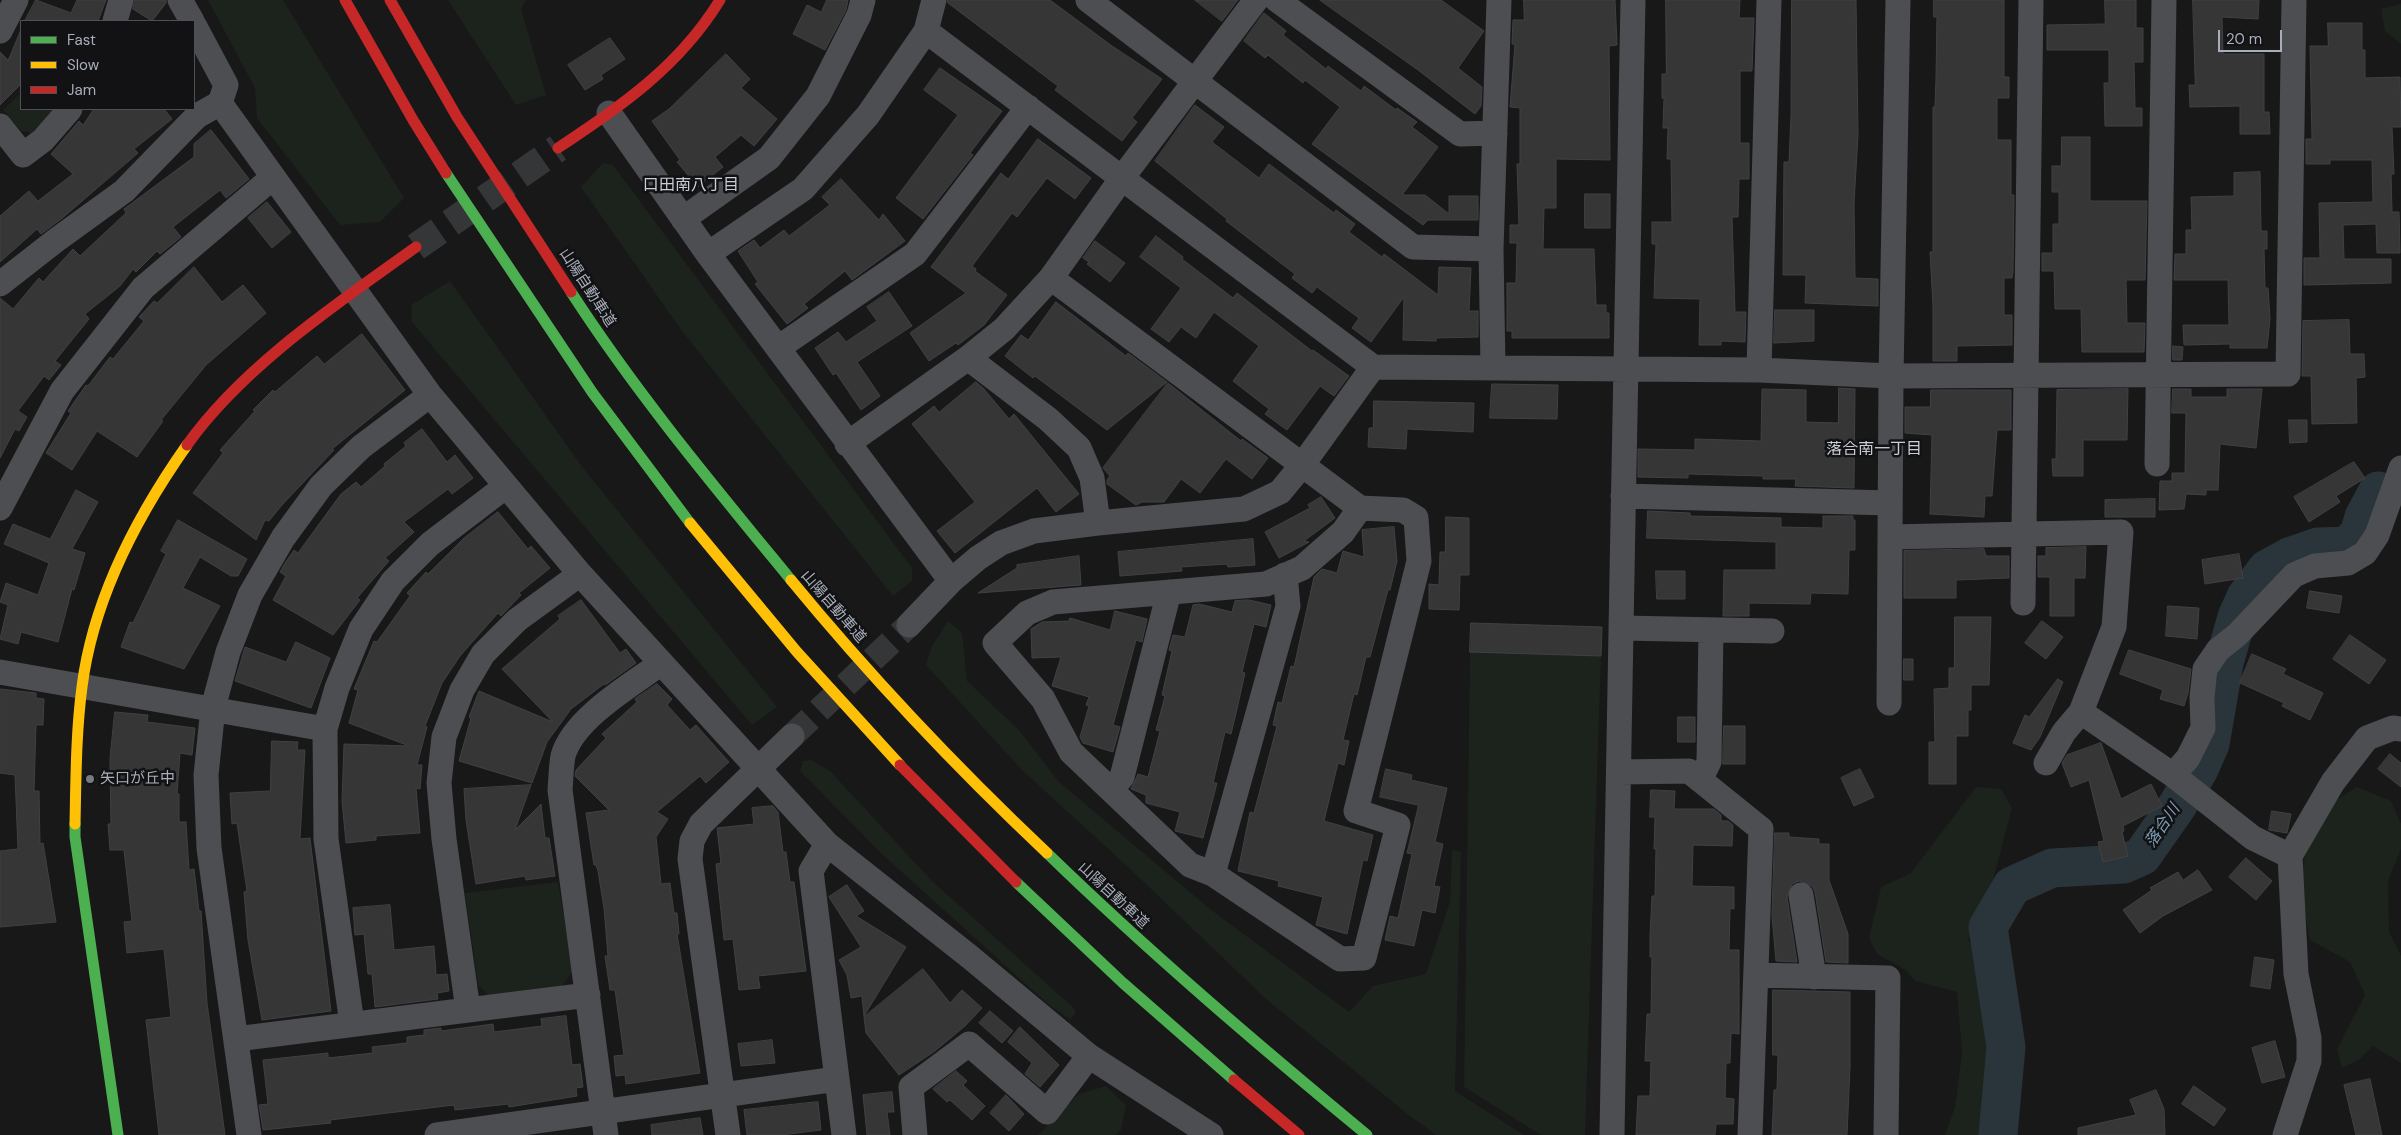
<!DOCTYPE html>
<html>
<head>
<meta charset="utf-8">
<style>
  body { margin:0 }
  #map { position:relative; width:2401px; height:1135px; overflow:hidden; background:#181818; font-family:"DM Sans",sans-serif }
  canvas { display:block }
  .legend { position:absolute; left:20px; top:20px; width:175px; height:90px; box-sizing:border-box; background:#121214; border:1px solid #4e5056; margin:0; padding:6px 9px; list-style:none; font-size:15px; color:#a8aeba }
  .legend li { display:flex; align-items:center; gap:10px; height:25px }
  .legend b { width:25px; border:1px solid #4e5056 }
  .scale { position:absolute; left:2218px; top:30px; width:64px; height:22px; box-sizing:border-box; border:2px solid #a8aeba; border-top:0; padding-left:6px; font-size:15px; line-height:18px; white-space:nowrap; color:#a8aeba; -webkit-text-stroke:4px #121214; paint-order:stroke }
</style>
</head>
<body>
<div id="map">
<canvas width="2401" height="1135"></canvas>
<ul class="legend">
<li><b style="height:6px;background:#4caf50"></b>Fast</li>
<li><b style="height:6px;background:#ffc107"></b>Slow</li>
<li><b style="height:6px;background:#c62828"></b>Jam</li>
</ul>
<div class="scale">20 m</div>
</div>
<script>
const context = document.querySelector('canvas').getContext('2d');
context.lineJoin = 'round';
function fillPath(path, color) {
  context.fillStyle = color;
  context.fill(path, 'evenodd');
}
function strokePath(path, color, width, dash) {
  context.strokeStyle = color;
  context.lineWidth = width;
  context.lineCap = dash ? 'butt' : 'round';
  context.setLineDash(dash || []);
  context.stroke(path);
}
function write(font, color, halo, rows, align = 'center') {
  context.font = font + ' "DM Sans","Noto Sans JP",sans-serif';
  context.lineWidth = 5;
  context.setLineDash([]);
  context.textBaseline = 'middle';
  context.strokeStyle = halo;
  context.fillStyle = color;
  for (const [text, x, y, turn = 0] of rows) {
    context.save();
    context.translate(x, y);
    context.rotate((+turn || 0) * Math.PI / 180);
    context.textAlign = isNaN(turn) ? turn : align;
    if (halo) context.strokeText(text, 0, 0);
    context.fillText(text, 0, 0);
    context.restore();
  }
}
const green = new Path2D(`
  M208 0H283L404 198 380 222 340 225 257 118 255 88Z
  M448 0H526L521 9 546 95 516 105Z
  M2401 4V44L2385 31 2381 9Z
  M21 93V109H55L32 133 21 131 3 110Z
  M603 163 613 165 912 568V581L893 596 682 331 581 187Z
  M450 281 583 468 777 707 752 725 412 322 411 305Z
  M948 621 962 633 967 681 1019 730 1059 782 1210 909 1349 1012 1373 986 1426 974 1450 902 1452 850 1461 852 1455 1091 1524 1135H1436L1410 1116 1266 999 1127 866 1022 770 926 665 932 646Z
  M1470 652 1601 656 1585 1135H1541L1464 1087Z
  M811 760 830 771 932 881 1075 1009V1014L1070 1019 1049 1005 882 854 800 771 803 761Z
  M1976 787 2001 789 2012 808 1986 906 1968 939 1981 962 2003 987V1044L1995 1088 1992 1135H1945L1955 1107 1962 1053 1957 992 1915 981 1906 970 1877 954 1869 938 1881 887 1911 873Z
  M2357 787 2391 801 2401 824V849L2388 881 2389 932 2401 956V1063L2373 1046 2359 1060 2342 1068 2337 1049 2365 995 2350 962 2310 940 2300 888 2306 848 2336 800Z
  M558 882 573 971 562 986 489 996 478 985 465 893Z
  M1106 1086 1126 1105 1121 1130 1115 1135H1038L1079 1094Z`);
const river = new Path2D(`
  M1998 1135 2006 1047 1988 927 2012 886 2052 868 2124 864 2142 856 2177 806 2199 769 2210 744 2224 663 2237 617 2246 597 2267 569 2289 557 2318 547 2347 546 2359 534 2364 517 2378 491`);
const building = new Path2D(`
  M36 0 71 13 77 0H106L98 21H25Z
  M135 0H166V3L152 21 133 9Z
  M827 0H848L846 10 825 50 793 34 807 5 821 12Z
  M948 0H1050L1112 46 1162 79 1132 118 1137 122 1122 141 1055 90 1058 86 948 3Z
  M1195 0H1238L1222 21Z
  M1320 0H1441L1484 31 1458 68 1482 87 1481 106 1475 114 1418 70Z
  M1524 0H1615L1617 45 1609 46 1610 160 1556 159V208H1544L1543 249H1594L1596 305H1606V313H1609V338H1512V331H1507V283H1516L1517 243H1510V225H1519L1517 164H1520V108L1510 107 1515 44H1512L1513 20H1524Z
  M1666 0H1740L1739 18H1754L1752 71H1740V143H1749V179H1739L1738 217H1732L1735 312H1746L1745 342 1721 341V345H1699L1700 299 1654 298 1656 244H1652V222H1672L1671 159H1667L1668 128H1663L1664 98H1662V74H1666Z
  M1792 0H1856L1858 134 1854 204 1855 278 1878 279V306L1805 303 1806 275H1783L1784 162H1789L1791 116Z
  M1934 0H2004V77H2009V98H1997V140H2011V195H2014L2013 271 2012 278H2004V315H2012V345L1957 346V361H1933V306L1930 252H1933V107H1935L1936 78 1937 17H1934Z
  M2105 0H2136V28H2143V62H2134L2135 108H2142V126H2105L2104 83H2109V50H2047V25L2105 24Z
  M2193 0H2259L2258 19 2222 17 2223 54H2264V112H2269L2270 134H2240V106L2190 107 2189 85H2195Z
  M1264 13 1286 31 1283 35 1326 69 1328 66 1361 91 1364 86 1396 110 1397 108 1417 122 1412 127 1438 147 1402 195H1425L1449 214V196H1478V220H1428L1423 225 1312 144 1340 107 1305 80 1303 83 1268 55 1265 58 1244 41Z
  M2328 23H2362V50H2365V78L2400 77 2401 127H2392L2394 174H2391L2392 212H2399L2400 253H2377L2376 224 2343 225 2344 259H2391V283L2304 285V258H2320L2319 203 2373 202 2372 160H2330V164H2306V139H2312L2310 46H2328Z
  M21 30V84L0 105V52L8 60Z
  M610 38 625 59 601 75 603 79 585 90 568 65Z
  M726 54 750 79 741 88 777 119 754 146 741 135 715 157 723 167 698 187 677 162 680 160 652 121 669 109Z
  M940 68 1002 111 970 153 973 155 923 219 896 198 958 115 924 90Z
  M1195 105 1224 127 1212 142 1259 178 1269 164 1334 213 1336 210 1355 224 1349 232 1382 257 1384 254 1438 295 1439 267 1471 268 1469 311H1478V337L1436 338V341L1403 340 1404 297 1371 342 1352 328 1359 318 1317 287 1312 293 1292 278 1295 274 1226 221 1227 219 1155 161Z
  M94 109H164L172 119 134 149 138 153 60 220 41 234 37 229 0 262V216L29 191 38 201 73 174 51 154 79 121 83 125Z
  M211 130 249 179 226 198 220 190 173 227 181 237 160 254 157 251 136 272 133 269 120 286 85 314 89 319 55 361 61 365 49 380 44 376 18 411 27 417 19 431 15 429 0 458V298L13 309 39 278 43 282 73 249 80 256 126 213 124 209 194 157V144Z
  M2062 137H2090V201H2147L2145 280H2126L2127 323H2145L2144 352H2082L2081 309H2055L2054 271H2042V253H2053V224H2059V192H2052V166H2061Z
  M1038 139 1091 178 1075 199 1047 178 1017 217 1012 213 972 266 976 269 975 271 1007 295 984 325 958 345 956 343 929 361 910 333 966 293 931 267 1001 173 1008 179Z
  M2260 172 2261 231H2267V249H2264L2265 288H2268L2270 319 2267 348H2230V344L2184 345 2183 325H2229L2228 280H2174L2175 254H2186V230H2192L2191 197 2234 196V173Z
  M841 179 879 220 883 214 905 241 852 280 845 271 804 304 808 308 787 324 755 284 758 282 738 251 754 240 760 248 784 230 789 236 830 205 822 197Z
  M1585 194H1610V228H1585Z
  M267 202 291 232 272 248 248 218Z
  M1156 236 1183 257 1182 259 1233 298 1237 293 1312 351 1313 350 1349 376 1334 396 1320 386 1287 430 1265 414 1269 409 1233 381 1259 346 1214 312 1196 338 1181 327 1169 342 1151 329 1181 288 1140 257Z
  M1095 241 1125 263 1110 282 1087 264 1089 262 1083 258Z
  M194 267 222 302 243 285 266 313 206 365 161 420 163 421 137 457 97 431 72 470 46 453 71 413 68 411 86 385 88 386 110 357 113 359 144 321 139 317 154 301 157 303Z
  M889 292 912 326 857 362 880 396 861 410 836 373 833 375 815 348 838 332 846 342 877 321 867 307Z
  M1056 302 1126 356 1128 353 1167 382 1107 430 1035 376 1033 378 1005 356 1021 335 1028 340Z
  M1775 310H1814V341L1774 343Z
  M2349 320 2350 354H2364L2365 377 2356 378 2357 423 2312 424 2311 376H2302L2303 321Z
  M362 334 405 390 332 449 334 450 282 505 269 521 265 520 256 540 193 493 223 453 220 450 255 411 253 410 273 390 275 392 317 356 324 364Z
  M2173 346 2183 347 2182 360H2173Z
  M976 382 984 389 1009 419 1014 414 1079 494 1056 512 1037 488 955 553 937 531 975 502 912 424 934 406 939 412Z
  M1168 383 1241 441 1242 439 1268 458 1252 479 1226 459 1200 493 1181 479 1164 502H1142L1136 505 1107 484V480L1110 476 1103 468Z
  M1492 384 1558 385 1557 419 1490 418Z
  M1839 388 1855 389 1854 488 1795 486 1796 479H1763V476L1688 474V478L1638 477V449L1695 450V439L1761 441 1762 389 1806 390V422L1838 423Z
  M2128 389 2127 440H2083V476H2053L2052 459H2056L2057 390Z
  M2173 389H2191V397H2227V389H2262L2256 448 2220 444 2218 490H2206V495L2186 494 2184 509 2159 510 2160 481H2172V473H2185L2186 413H2172Z
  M1931 390H2011V430H1997L1992 496H1985L1984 517 1930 514 1932 435 1905 433V407H1930Z
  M1374 401 1474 403 1473 432 1407 429 1406 449 1368 447 1369 428H1373Z
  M2289 420H2307V442L2290 443Z
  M422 429 447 462 455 455 473 478 452 494 448 489 404 522 414 532 385 558 389 561 357 598 360 600 333 635 273 600 286 576 280 572 285 563 294 550 298 553 341 494 356 482 361 487 385 466 384 464 406 446 404 443Z
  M2354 462 2365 478 2336 496 2340 502 2309 522 2294 497Z
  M76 490 98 502 72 549 85 553 74 590 72 589 58 642 21 632 18 644 0 639 8 605 0 602 6 583 38 595 49 563 4 544 13 524 50 539Z
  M1321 497 1335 518 1304 541 1309 542 1279 558 1265 532 1310 508 1308 505Z
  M2155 499V517H2105V500Z
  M1648 511 1690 513V516L1781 518V527L1823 528V516H1853V520H1855V550H1849L1848 594 1811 593 1810 604 1749 603V616H1723L1724 570H1776V542L1647 538Z
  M498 512 528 549 531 546 550 568 519 593 521 595 501 616 498 613 460 656 442 683 425 726 427 727 417 765H422L420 789 416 788 420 833 376 836V840L346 843 342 801 344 744 409 746 349 723 358 690 354 689 374 641 377 642 410 596 407 593 426 572 428 574 464 538Z
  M1446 517 1469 518V575H1460L1459 610 1429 609V584L1439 585 1440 552H1445Z
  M178 520 247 559 238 576H231L200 557 183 588 220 606 184 669 121 647 130 622 133 623 166 554 161 551Z
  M1394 527 1397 561 1390 590H1388L1370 657H1366L1357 695 1354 694 1343 740 1349 741 1344 765 1338 763 1324 821 1373 835 1367 861 1363 860 1347 934 1316 925 1323 897 1278 886 1279 881 1238 871 1250 812 1254 813 1277 726 1273 725 1278 702 1282 703 1291 666 1294 667 1314 577 1322 569 1337 573 1343 551 1364 557 1362 530Z
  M1253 539 1255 565 1228 567 1227 564 1181 567 1182 571 1120 576 1118 552Z
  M2086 547 2085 578H2074V616H2050V577H2038V556H2046V548Z
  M1984 549 1986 556H2009V578L1956 580V598H1904V551Z
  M2239 554 2243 578 2205 584 2202 560Z
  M1079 556 1081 585 978 593 1017 568V565Z
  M1656 571H1685V599H1657Z
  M2310 591 2342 596 2339 613 2307 608Z
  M581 600 620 653 626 649 636 663 605 685 604 684 571 709 547 742 532 783 459 761 471 718 469 717 479 691 553 722 502 669 560 619 558 616Z
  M1249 600 1271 605 1266 627 1254 624 1242 672 1245 673 1237 709 1231 734 1225 732 1213 783H1217L1203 838 1175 831 1180 812 1146 803V795L1131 789 1138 774 1148 777 1160 731 1156 730 1165 696 1162 695 1172 651 1169 650 1173 635 1185 637 1193 605 1199 604 1232 612 1235 601Z
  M2168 606 2199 608 2197 639 2166 636Z
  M1115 611 1147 619 1142 642 1136 640 1113 725 1120 727 1113 752 1083 743 1080 737 1089 706 1086 705 1089 697 1052 686 1061 657 1032 658 1031 629 1042 622 1069 621 1070 618 1110 630Z
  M1955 617H1991L1989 685H1971V710H1968V736H1956V784H1929V742H1935L1934 689 1949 688V668H1954Z
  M2042 621 2063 637 2046 659 2025 643Z
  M1471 623 1602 627 1601 656 1470 652Z
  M2350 635 2386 660 2369 684 2333 659Z
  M296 642 330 658 311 708 235 681 245 647 286 662Z
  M2129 650 2191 669 2188 693 2184 706 2160 699 2163 690 2120 674Z
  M2252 654 2286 669 2283 674 2323 693 2310 720 2282 706 2284 703 2240 683Z
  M1904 659H1913V680H1904Z
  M2058 679 2063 682 2040 737 2031 750 2013 743 2025 715 2029 717Z
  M657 684 672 699 667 705 690 730 696 725 729 762 706 783 700 776 657 812 668 819 656 837 661 884 670 883 674 913H677L679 934H677L700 1073 626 1084 625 1075 616 1076 614 1056 624 1055 615 990H610L605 956H608L604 908 598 871 596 865H594L586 813 609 810 575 776 576 770 606 738 602 734 637 702 635 699Z
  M0 689 36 693V698L44 699 43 725H36L34 791H39L40 844 43 843 56 922 0 927V851L18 849 15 775 0 773Z
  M115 712 148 715 147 722 195 728 192 755 180 753 177 794H179V822H186L189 870 194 869 199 911H201L207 1003 225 1135H159L146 1020 171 1017 164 949 127 953 124 922 132 921 124 850H110L108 824H111L110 759Z
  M1678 717H1695V742H1678Z
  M1724 726H1745V764H1723Z
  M272 741 298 742 297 750H305L300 839 310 838 331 1011 262 1020 248 940 244 892 247 891 237 823 232 824 230 793 270 791Z
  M2101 743 2121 799 2151 784 2162 806 2123 826 2124 831 2122 832 2128 856 2103 862 2098 842 2104 841 2089 780 2071 787 2062 763 2067 755Z
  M2390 754 2401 763V787L2378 769Z
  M1386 769 1412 775 1411 780 1447 788 1435 842 1443 844 1434 886 1440 887 1435 913 1422 910 1414 946 1385 940 1390 916 1398 918 1412 854 1407 853 1418 808V805L1380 797Z
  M1860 769 1874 797 1854 806 1841 778Z
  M531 785 515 830 541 804 545 838H549L555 876 526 880 525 876 476 884 466 820 464 789Z
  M1651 790 1675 791 1674 809H1714L1721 815V821H1728L1733 825 1732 846 1693 845 1692 886 1734 887V909L1730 908 1729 950H1739V1034L1731 1033 1730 1063H1726L1725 1098 1734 1099 1733 1124H1716L1715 1135H1636L1638 1096H1650L1651 1061H1645L1647 1014H1651L1652 957H1650V936L1652 896H1655L1656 849H1654L1655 817H1650Z
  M773 806 778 812 783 852H786L790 882H794L806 971 758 976 760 988 739 990 733 939 724 940 716 864 721 863 717 828 754 824 752 808Z
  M2272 811 2291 814 2287 833 2269 830Z
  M1775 833H1789V837L1819 839V844H1829V880L1848 934V963L1826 962 1815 892 1812 886 1799 881 1792 884 1787 897 1797 962 1776 961 1772 916Z
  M2246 858 2272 881 2256 900 2229 877Z
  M2198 870 2212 890 2163 916 2140 933 2123 910 2152 890 2150 888 2178 872 2183 880Z
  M847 885 864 911 856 916 906 947 864 1016 862 996 851 998 847 975 839 960 861 947 829 897Z
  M390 905 394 950 434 946 436 975 447 974 449 991 437 993 438 999 375 1007 372 974H368L364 934 355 935 353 908Z
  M2255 957 2274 960 2270 989 2251 986Z
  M923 969 950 1003 962 990 982 1008 965 1026 935 1051 899 1075 866 1033 864 1017Z
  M1773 990 1850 992V1067L1847 1135H1772L1774 1090H1777L1778 1055H1773Z
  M990 1011 1013 1031 1002 1043 979 1023Z
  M566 1016 572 1065 580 1064 583 1087 576 1088 577 1096 509 1107 508 1104 455 1110 454 1105 330 1120 331 1123 263 1130 259 1105 268 1104 263 1060 328 1053V1058L373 1053 372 1047 407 1043V1037L424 1035V1030L441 1028V1031L493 1024 494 1032 542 1026 541 1019Z
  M1020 1027 1059 1065 1040 1087 1025 1074 1032 1063 1008 1042Z
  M772 1040 775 1063 741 1066 738 1044Z
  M2275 1041 2285 1077 2262 1083 2252 1048Z
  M956 1071 967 1081 963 1085 985 1106 972 1120 950 1100 947 1102 933 1089Z
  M2370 1079 2382 1135H2356L2344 1085Z
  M2194 1086 2226 1109 2214 1126 2182 1104Z
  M2156 1090 2164 1109 2165 1135H2078V1128L2136 1115 2130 1100Z
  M892 1092 894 1112H887L890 1135H867L863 1095Z
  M1006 1095 1024 1114 1009 1131 990 1113Z
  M818 1102 821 1130 781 1135H747L744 1110Z
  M700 1118 703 1135H652L651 1125Z`);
const streetTunnel = new Path2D(`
  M792 736 909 625`);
const secondaryTunnel = new Path2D(`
  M416 247 558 148`);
const street = new Path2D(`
  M180 0 192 21
  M1088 0 1413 247 1491 249
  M1277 0 1460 134 1495 133
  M115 21 121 0
  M194 25 226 85 220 103 430 395 580 574 827 844 970 957 1089 1056 1211 1135
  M0 31 16 0
  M926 31 1373 367 1759 370 1891 376 2288 374 2294 0
  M609 113 708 254 951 581
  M0 126 23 155 43 140 70 109
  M683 219 769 158 818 96 859 15 863 0
  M708 254 803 189 868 115 926 31 934 0
  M1051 278 1360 508
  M0 284 55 241 124 191 197 116 220 103
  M778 348 915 254 1028 107
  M968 358 1048 419 1079 448 1092 478 1098 523
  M1493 368 1491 249 1499 0
  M1759 370 1769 0
  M847 444 968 358 1004 329 1051 278 1122 178 1256 0
  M2157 464 2164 0
  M1623 496 1890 503
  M0 508 62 391 143 288 272 178
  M1360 508 1403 510 1416 518 1419 561 1356 811 1398 825 1364 958 1340 959 1213 874 1190 865 1071 752 1043 699 995 643 1027 613 1053 602 1266 584 1302 568 1343 532Z
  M1890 537 2121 532 2114 627 2081 712 2064 732 2046 763
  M2023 603 2031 0
  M909 625 951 581 978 558 1001 543 1034 531 1098 523 1244 509 1280 492 1303 464 1373 367
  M1622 628 1772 631
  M0 672 325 729
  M1889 703 1891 376 1898 0
  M2081 712 2173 775 2253 838 2290 856
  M1619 772 1689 771 1761 829 1750 1135
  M2173 775 2188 758 2203 728 2202 697 2205 669 2218 650 2237 635 2294 575 2315 566 2348 563 2365 553 2377 535 2401 468
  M1700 780 1709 762 1711 630
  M1111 790 1122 777 1169 592
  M827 844 811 871 844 1135
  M1213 874 1288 606 1285 575
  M1801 895 1814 977
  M1756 975 1888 978 1886 1135
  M468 1010 444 839 439 783 444 737 462 690 483 654 517 620 580 574
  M352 1024 326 839 325 729 337 688 361 629 393 581 430 544 506 486
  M236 1039 588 995
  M249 1135 209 848 206 775 213 708 228 652 250 595 283 538 321 486 361 447 430 395
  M437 1135 837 1079
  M606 1135 560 790C561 779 561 767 563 756 573 719 631 685 660 664
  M728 1135 690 859 692 841 701 824 792 736
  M915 1135 911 1087 969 1044 1047 1112 1089 1056
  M1612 1135C1620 757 1624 378 1633 0
  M2285 1135 2309 1061V1038L2296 974 2290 856 2333 782 2367 738 2393 728 2401 729`);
const fast = new Path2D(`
  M446 173 592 392 690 523
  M571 292C637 394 714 486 791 580
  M75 824V837L118 1135
  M1047 853C1149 952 1257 1044 1367 1135
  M1016 882 1123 983 1234 1080`);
const slow = new Path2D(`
  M690 523 797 652 900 765
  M791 580C870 676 956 767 1047 853
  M75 824C76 778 76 732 82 687 93 599 137 516 187 445`);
const jam = new Path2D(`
  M345 0 413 120 446 173
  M390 0 457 117 571 292
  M558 148C622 105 679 67 720 0
  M187 445C243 366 338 303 416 247
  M900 765 1016 882
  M1234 1080 1299 1135`);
const markers = [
  [90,779,5,"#767a81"]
];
const streetNames = [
  ["山陽自動車道",587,288,57],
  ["山陽自動車道",833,607,49],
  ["山陽自動車道",1113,896,43]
];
const poiNames = [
  ["矢口が丘中",100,779]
];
const neighbourhoodNames = [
  ["口田南八丁目",691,186],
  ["落合南一丁目",1874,450]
];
const waterNames = [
  ["落合川",2163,826,-56]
];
fillPath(green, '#1b231c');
strokePath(river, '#2a343b', 39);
fillPath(building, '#363637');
strokePath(building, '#404144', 1);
strokePath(streetTunnel, '#353638', 25, [25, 12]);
strokePath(secondaryTunnel, '#353638', 28, [28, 14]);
strokePath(street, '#4c4e51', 25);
strokePath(fast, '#4caf50', 11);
strokePath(slow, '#ffc107', 11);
strokePath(jam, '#c62828', 11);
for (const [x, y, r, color] of markers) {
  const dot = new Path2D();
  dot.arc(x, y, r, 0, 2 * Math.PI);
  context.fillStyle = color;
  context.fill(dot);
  strokePath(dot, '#121214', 2);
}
write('15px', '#a8aeba', '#121214', streetNames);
write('15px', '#a8aeba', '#121214', poiNames, 'left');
write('16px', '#c9cdd6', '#121214', neighbourhoodNames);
write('italic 16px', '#7d9eb7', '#121214', waterNames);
</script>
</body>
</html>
